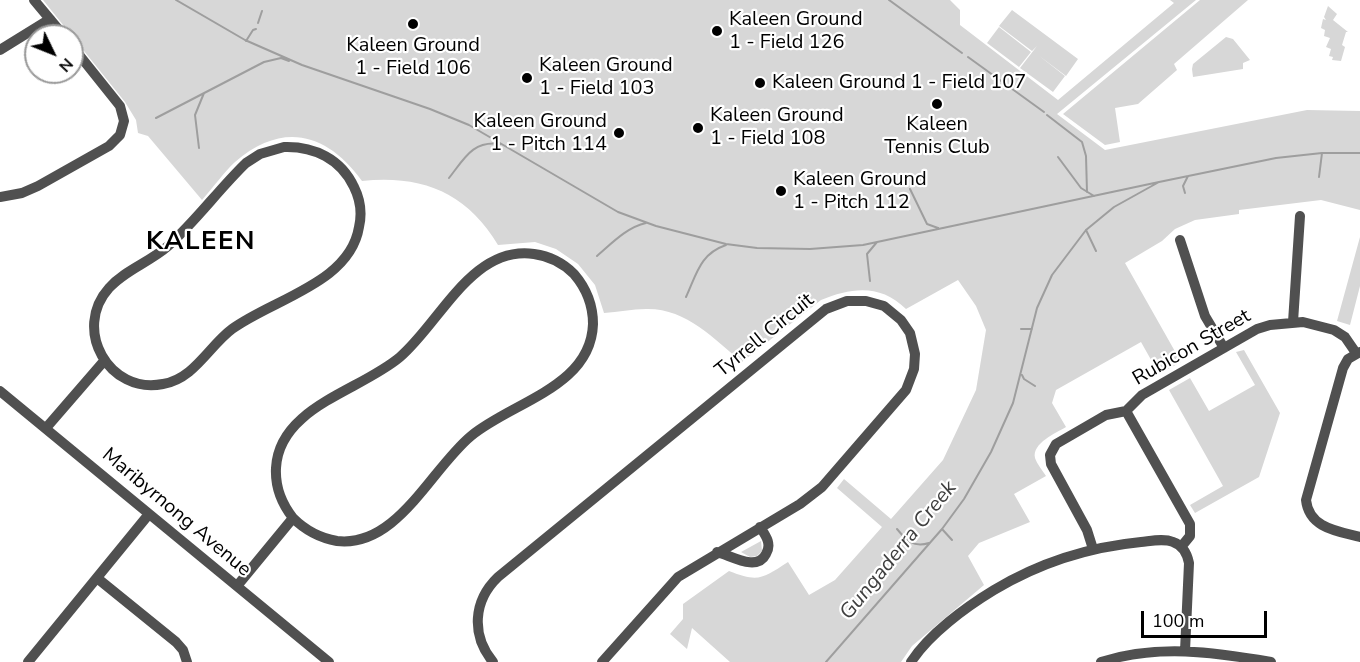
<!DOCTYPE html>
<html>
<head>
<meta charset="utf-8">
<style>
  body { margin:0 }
  #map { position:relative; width:1360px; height:662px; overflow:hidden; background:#fff; font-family:"Nunito Sans",sans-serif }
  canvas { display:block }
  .north { position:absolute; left:24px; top:24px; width:60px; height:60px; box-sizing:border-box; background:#fff; border:2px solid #999; border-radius:50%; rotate:133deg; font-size:16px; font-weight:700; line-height:24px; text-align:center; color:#000 }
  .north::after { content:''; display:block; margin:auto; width:21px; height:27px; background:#000; clip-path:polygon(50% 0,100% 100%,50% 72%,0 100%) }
  .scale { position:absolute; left:1141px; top:611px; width:126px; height:27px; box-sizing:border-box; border:3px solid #000; border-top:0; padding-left:8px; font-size:18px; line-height:21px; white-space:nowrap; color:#000; -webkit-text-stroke:4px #fff; paint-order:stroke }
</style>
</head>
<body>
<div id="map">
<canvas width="1360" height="662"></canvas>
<div class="north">N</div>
<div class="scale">100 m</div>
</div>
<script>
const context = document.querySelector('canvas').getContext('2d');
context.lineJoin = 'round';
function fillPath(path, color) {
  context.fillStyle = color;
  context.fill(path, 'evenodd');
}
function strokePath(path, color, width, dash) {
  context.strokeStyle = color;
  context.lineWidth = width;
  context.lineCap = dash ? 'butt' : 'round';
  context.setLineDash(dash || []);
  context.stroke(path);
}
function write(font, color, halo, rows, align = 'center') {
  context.font = font + ' "Nunito Sans",sans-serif';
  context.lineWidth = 4.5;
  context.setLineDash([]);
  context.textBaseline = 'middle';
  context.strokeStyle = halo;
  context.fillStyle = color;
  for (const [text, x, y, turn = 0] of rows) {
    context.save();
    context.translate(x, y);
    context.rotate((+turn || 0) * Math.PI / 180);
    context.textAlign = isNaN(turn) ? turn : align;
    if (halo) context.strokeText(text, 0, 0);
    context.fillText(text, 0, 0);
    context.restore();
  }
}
const green = new Path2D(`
  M43 0H950L960 10V25L1058 100 1174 3 1170 0H1196L1057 114 1105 150 1307 110 1360 111V210L1321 200 1239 210V214L1195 220 1175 229 1162 241 1125 263 1181 362 1159 374 1141 342 1056 390 1052 403 1066 427C1056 433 1032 443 1035 458 1037 464 1043 471 1046 476L1014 494 1030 522 979 543 968 556 984 585 912 646 901 662H730L692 628 687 649 670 634 683 619V604L729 571C759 583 763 578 788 562L809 595 835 580 882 527 837 488 844 479 891 519 943 460 976 390 986 330 976 306 958 280 906 309C881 284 852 287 821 300L742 362C714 339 686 308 646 309 632 309 618 312 604 313L595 285 578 264 556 249 535 242 498 245C466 192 422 175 362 181 327 133 283 121 235 162 223 173 213 188 202 200L148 136 138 133 136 120 125 102Z
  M1200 0H1248L1174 64 1177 70 1138 104 1115 108 1120 142 1105 145 1063 114Z
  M1328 6 1337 14 1333 20 1348 32H1346L1342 45 1345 47 1341 61 1332 60 1333 57 1329 56 1331 49 1326 47 1330 38 1324 36 1325 30 1321 28 1323 19 1326 20 1324 17Z
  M1012 10 1078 59 1066 76 1038 55 1065 76 1053 92 1020 68 1037 46 1032 51 999 26Z
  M999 27 1031 52 1019 67 987 43Z
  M1226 37 1233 39 1250 60 1243 63V69L1193 77 1192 69 1193 64Z
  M1360 237V286L1350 325 1337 321Z
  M1244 350 1280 413 1259 477 1195 513 1190 505 1223 486 1169 390 1190 378 1209 411 1255 385 1236 352Z
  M761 541 762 551 757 556 750 557 741 552Z`);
const stream = new Path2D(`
  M176 0 245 40 302 65 430 109 469 125 618 212 656 226 726 244 757 248 810 249 863 245 1159 182
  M889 0 962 53
  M258 23 262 11
  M246 41 253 30 256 29
  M968 57 1044 112
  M1047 115 1082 142 1086 156 1087 192
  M156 118 264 62 281 58 289 61
  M199 148 195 115 204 93
  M1058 157 1081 188 1094 196
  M1319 177 1322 153
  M449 178C464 159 473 140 500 144
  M910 189 927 224 938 228
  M1185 193 1183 186 1188 176
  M1086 230 1096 251
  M597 256C611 244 627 227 646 223
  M870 281 867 254 877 242
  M686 297C697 273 700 254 726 245
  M1021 329H1032
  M1022 375 1024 379 1035 386
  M897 529C906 540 913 548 929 543
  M942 529 952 540
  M826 662 942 529 964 499 991 452 1013 403 1037 308 1052 275 1086 230 1114 207 1159 182 1276 158 1322 153H1360`);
const minor = new Path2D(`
  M34 0 64 36
  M0 50 50 19
  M284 147C314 146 341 159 354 187 360 199 362 214 359 227 350 283 273 299 232 329 209 346 194 379 163 384 109 395 72 329 109 288 125 270 150 262 168 246 196 221 219 189 246 163L260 154Z
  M0 197 22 193 38 186 109 146 120 135 124 121 120 106 72 46
  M1180 240 1205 316 1224 348
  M1293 322 1300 216
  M1360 352 1348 359 1343 368 1306 500C1309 528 1337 531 1360 537
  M0 391 329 662
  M1126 411 1190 524V536L1181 547
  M46 428 104 361
  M1093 549 1087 530 1051 464 1050 455 1056 444 1106 415 1126 411 1142 395 1257 329 1270 325 1303 322 1334 330 1345 337 1356 353
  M717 552C732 556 757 572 766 554 772 544 766 536 760 527
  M97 578 176 642 183 650 187 662
  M237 586 293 518C282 504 275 487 276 468 279 407 360 391 400 357 440 323 472 245 534 254 549 256 563 263 574 274 586 288 593 306 593 324 591 387 512 402 471 436 431 469 397 548 337 541 320 538 305 530 293 518
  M28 662 149 514
  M493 662C471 635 473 601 498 577L826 309 847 301H866L884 306 901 320 910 333 915 354 914 369 906 390 822 487 800 504 678 577 602 662
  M911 662C929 634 966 607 994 590 1039 563 1089 547 1141 542 1151 541 1164 538 1173 542 1182 545 1187 553 1189 563L1185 651
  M1101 662C1157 644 1214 652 1271 662`);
const markers = [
  [413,24,6,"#000"],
  [717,31,6,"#000"],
  [527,78,6,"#000"],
  [760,83,6,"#000"],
  [937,104,6,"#000"],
  [698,128,6,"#000"],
  [619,133,6,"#000"],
  [781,191,6,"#000"]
];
const poiNames = [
  ["Kaleen Ground",729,20],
  ["1 - Field 126",729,43],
  ["Kaleen Ground",413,46,"center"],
  ["1 - Field 106",413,69,"center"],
  ["Kaleen Ground",539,66],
  ["1 - Field 103",539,89],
  ["Kaleen Ground 1 - Field 107",772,83],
  ["Kaleen Ground",710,116],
  ["1 - Field 108",710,139],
  ["Kaleen Ground",607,122,"right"],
  ["1 - Pitch 114",607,145,"right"],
  ["Kaleen",937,125,"center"],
  ["Tennis Club",937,148,"center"],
  ["Kaleen Ground",793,180],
  ["1 - Pitch 112",793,203]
];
const streetNames = [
  ["Tyrrell Circuit",765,336,-39],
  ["Rubicon Street",1192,348,-30],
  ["Maribyrnong Avenue",176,513,40]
];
const waterNames = [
  ["Gungaderra Creek",899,551,-51]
];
const districtNames = [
  ["KALEEN",201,243]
];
fillPath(green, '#d7d7d7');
strokePath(stream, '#9e9e9e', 2);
strokePath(minor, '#505050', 10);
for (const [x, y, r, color] of markers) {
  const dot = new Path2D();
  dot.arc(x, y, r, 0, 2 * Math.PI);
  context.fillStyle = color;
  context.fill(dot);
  strokePath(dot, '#fff', 2);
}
write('20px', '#000', '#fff', poiNames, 'left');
write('20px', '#000', '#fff', streetNames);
write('italic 21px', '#3f3f3f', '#fff', waterNames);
context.letterSpacing = '1.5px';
write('bold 26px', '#000', '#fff', districtNames);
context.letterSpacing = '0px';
</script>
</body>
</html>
